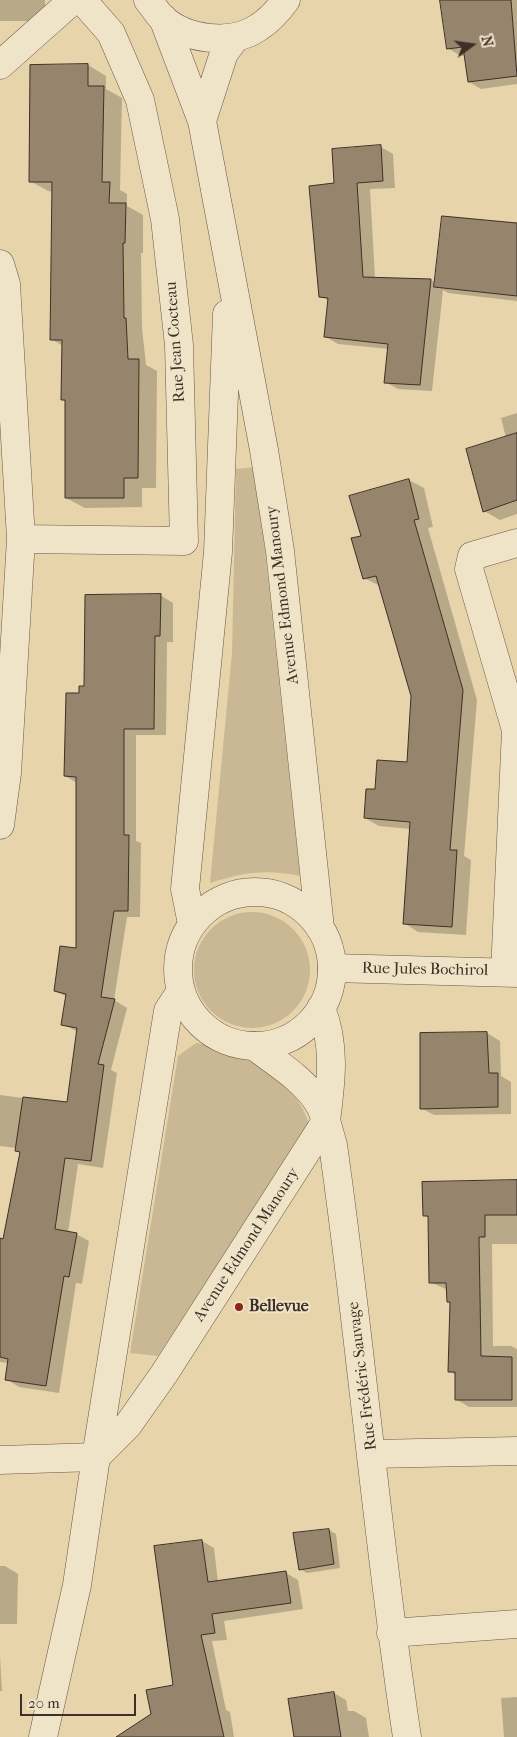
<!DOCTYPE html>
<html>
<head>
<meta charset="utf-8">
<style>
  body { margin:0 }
  #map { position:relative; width:517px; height:1737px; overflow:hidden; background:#e7d4ab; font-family:"IM FELL French Canon",serif }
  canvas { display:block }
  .north { position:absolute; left:447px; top:20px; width:50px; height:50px; -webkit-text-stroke:4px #efe3c8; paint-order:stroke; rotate:76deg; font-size:14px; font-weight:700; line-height:20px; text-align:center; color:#3e2f27 }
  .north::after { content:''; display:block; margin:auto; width:18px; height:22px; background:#3e2f27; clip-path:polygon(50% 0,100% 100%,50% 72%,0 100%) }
  .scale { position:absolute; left:20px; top:1694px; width:116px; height:22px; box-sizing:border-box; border:2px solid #3e2f27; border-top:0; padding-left:6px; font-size:15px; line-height:18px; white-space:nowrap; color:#3e2f27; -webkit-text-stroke:4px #efe3c8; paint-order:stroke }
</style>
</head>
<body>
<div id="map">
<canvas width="517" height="1737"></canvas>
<div class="north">N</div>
<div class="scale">20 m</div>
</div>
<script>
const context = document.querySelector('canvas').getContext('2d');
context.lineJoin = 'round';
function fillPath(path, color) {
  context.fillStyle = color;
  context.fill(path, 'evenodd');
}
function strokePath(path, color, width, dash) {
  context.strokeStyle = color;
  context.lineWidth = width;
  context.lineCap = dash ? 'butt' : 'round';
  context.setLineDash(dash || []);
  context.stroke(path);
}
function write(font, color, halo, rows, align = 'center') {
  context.font = font + ' "IM FELL French Canon",serif';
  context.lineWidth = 4;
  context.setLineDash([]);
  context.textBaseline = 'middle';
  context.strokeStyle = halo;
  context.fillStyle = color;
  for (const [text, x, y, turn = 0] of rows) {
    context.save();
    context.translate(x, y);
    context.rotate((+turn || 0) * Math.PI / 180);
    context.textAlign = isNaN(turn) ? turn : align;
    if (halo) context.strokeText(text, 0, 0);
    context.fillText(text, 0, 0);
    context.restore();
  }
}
const green = new Path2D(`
  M256 467 300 876C265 869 244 872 210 883L232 653 236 469Z
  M194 970a58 58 0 1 1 116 0a58 58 0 1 1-116 0Z
  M196 1043C235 1048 293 1078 307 1118 309 1123 309 1131 310 1137L258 1203 158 1356 130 1353 178 1056Z`);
const shadow = new Path2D(`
  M0 0H45V21H0Z
  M442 0H517V84L481 89 469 82 466 55 461 56 449 49Z
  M88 65 106 76V89L122 98 120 190 127 194V206L143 215V253H141L142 328 146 365 157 371 156 488H142V507L85 508 66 498 67 402 63 400V346L51 339 53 192 48 191 30 181Z
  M381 147 393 154 395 188 370 189 375 278 431 280 436 283 517 225V301L448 293 443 290 432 391 398 389 385 382 389 349 338 344 326 337 329 301 320 296 335 185Z
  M517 413V514L500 520 484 511 506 438 501 418Z
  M409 480 424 488 433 527 428 528 477 700 464 856 471 860 466 935 418 932 404 923 410 829 379 826 365 818 408 764 413 696 380 586 364 578 363 537Z
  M160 595 173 603V642H167L166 735H136V841L141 843 140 917H127L114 1000 127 1008 111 1070 117 1073 103 1168 78 1164 68 1233 76 1234 89 1241 82 1284 76 1283 59 1393 19 1387 6 1379 8 1363 0 1362V1240H4L21 1153 16 1148 0 1146V1095L68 1104 78 1032 62 1024 67 997 55 991 77 950V783L65 776 80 694Z
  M487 1033 500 1041 501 1076 511 1082V1114L434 1115 421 1108Z
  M517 1182V1244H492L493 1346H511L517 1349V1407H469L456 1399V1375L449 1371 451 1303 448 1302V1290L430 1282 429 1218 424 1215Z
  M329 1530 336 1534 340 1568 307 1573 300 1569Z
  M202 1541 214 1548 218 1582 286 1573 298 1580 303 1609 224 1621 227 1640 212 1641 226 1710 230 1712 234 1737H154L147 1691 174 1686Z
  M0 1566H5L18 1574 17 1624H0Z
  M0 1656 2 1691H0Z
  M334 1693 346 1700 348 1711H354L366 1718 369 1737H295Z
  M517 1697V1737H504L501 1698Z`);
const building = new Path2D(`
  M440 0H511L517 76 468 82 463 47 447 49Z
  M88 64V86H104L102 182H110L109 203H126L125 243H123L124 318H126L128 359H139L138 478H124V498H65V400H61L62 340H50L52 182H29L30 65Z
  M381 145 383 181 357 183 363 277 431 279 420 385 384 383 388 344 324 337 328 298 319 297 309 186 334 183 332 149Z
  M442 216 517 223V296L434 287Z
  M517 433V500L483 512 466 449Z
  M409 479 419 519 414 520 463 690 450 850H457L452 927 403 924 410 822 364 818 366 789H375L377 760 407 762 411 696 376 576 363 579 351 538 361 536 349 496Z
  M161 594 160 636H155L154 729H124V835H129L128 911H114L101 997 115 999 98 1064 104 1065 91 1161 65 1158 55 1229 77 1233 69 1277 64 1276 46 1386 5 1380 8 1359 0 1357V1238L3 1239 20 1152 15 1151 23 1097 67 1102 77 1028 61 1025 66 994 54 991 60 946 76 948V777L64 776 66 693H79V686H84L85 595Z
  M487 1032 489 1073H498V1107L420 1109V1033Z
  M517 1180V1215H485V1237H479L481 1356 512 1357V1400H455V1372H448L450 1302H447L446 1283H429L428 1216H423L422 1182Z
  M329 1529 334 1564 299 1570 293 1533Z
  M202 1540 208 1582 286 1571 291 1603 212 1614 215 1633 201 1635 224 1737H116L151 1714 146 1690 173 1685 154 1546Z
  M334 1692 341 1737H294L288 1699Z`);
const minor = new Path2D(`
  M0 65 73 0
  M0 264 6 284 21 539 7 773 0 825
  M21 539 184 541 179 345 165 219 140 100 111 33 82 0
  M332 968 517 973
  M505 972 516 730 469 569 472 556 517 543
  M254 1046C276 1063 304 1079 319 1104 326 1116 329 1132 333 1145 361 1342 377 1540 407 1737
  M372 1454 517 1451
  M0 1460 96 1457
  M391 1633 517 1624`);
const tertiary = new Path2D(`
  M148 0C153 6 157 13 162 18 186 40 232 46 259 27 270 20 278 11 286 0
  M163 18 202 121 264 450 280 551 320 928
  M202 121 224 53 236 37
  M178 969a77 77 0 1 1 154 0a77 77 0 1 1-154 0Z
  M192 924 185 889 218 552 227 314
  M96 1457 128 1425 164 1374 326 1121C331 1082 336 1046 321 1008
  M43 1737 77 1585 96 1457 168 1011 181 991`);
const markers = [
  [239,1307,5,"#8f2418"]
];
const streetNames = [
  ["Rue Jean Cocteau",176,342,-94],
  ["Avenue Edmond Manoury",283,595,-97],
  ["Rue Jules Bochirol",425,970,1],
  ["Avenue Edmond Manoury",247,1245,-57],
  ["Rue Frédéric Sauvage",363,1376,-97]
];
const poiNames = [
  ["Bellevue",249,1307]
];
fillPath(green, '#cab895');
fillPath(shadow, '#0003');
fillPath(building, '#96856c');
strokePath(building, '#3e2f27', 1);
strokePath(minor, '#685848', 29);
strokePath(tertiary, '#685848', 29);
strokePath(minor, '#efe3c8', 28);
strokePath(tertiary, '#efe3c8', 28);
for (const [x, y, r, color] of markers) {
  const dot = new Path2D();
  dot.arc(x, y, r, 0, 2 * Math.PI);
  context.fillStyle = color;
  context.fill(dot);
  strokePath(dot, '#efe3c8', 2);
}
write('16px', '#3e2f27', '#efe3c8', streetNames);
write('bold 16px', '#3e2f27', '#efe3c8', poiNames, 'left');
</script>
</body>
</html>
